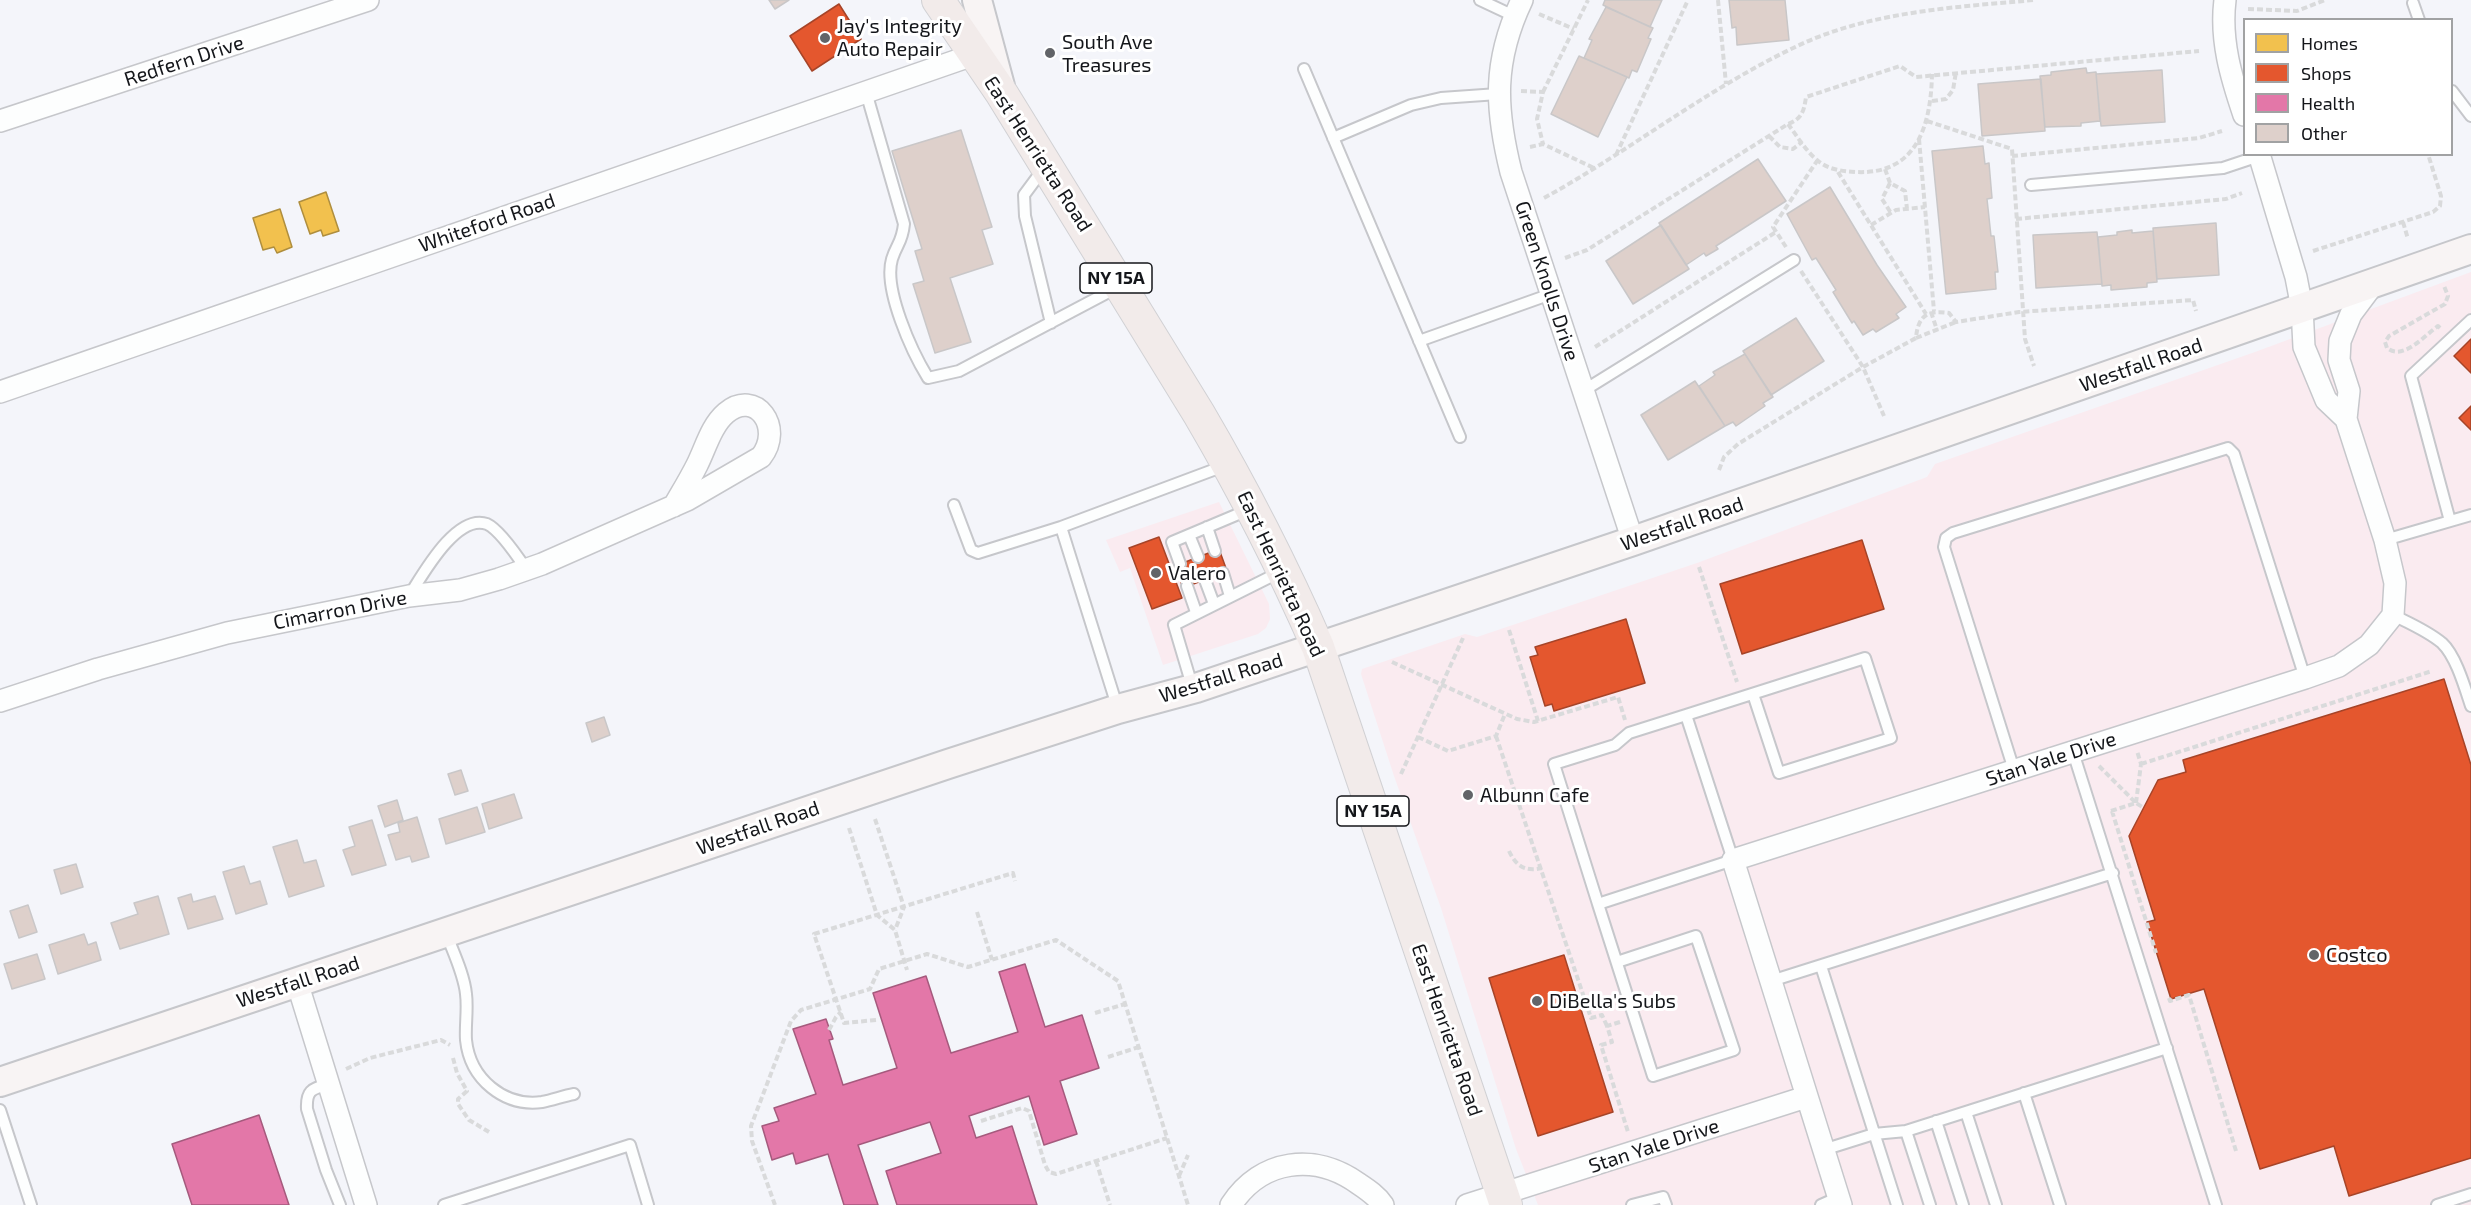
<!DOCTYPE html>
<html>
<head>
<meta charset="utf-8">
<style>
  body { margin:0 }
  #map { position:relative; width:2471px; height:1205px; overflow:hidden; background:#f4f5fa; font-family:"Exo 2",sans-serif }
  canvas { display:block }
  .legend { position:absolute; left:2243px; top:18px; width:210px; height:138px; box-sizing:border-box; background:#fff; border:2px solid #a1a2a3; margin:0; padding:8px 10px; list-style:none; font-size:18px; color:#14161a }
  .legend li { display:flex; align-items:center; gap:12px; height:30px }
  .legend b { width:30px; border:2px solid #a1a2a3 }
</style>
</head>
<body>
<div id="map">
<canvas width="2471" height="1205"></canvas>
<ul class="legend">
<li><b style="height:16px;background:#f2c14e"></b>Homes</li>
<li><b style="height:16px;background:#e4572e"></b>Shops</li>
<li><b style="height:16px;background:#e377a8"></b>Health</li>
<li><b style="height:16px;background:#ded0cb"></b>Other</li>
</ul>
</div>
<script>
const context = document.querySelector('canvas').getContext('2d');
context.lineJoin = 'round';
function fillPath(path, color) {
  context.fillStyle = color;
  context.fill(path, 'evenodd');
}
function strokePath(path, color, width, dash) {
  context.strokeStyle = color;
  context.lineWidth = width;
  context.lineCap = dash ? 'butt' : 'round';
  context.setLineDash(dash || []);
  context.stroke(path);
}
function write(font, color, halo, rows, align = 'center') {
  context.font = font + ' "Exo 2",sans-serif';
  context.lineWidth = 6;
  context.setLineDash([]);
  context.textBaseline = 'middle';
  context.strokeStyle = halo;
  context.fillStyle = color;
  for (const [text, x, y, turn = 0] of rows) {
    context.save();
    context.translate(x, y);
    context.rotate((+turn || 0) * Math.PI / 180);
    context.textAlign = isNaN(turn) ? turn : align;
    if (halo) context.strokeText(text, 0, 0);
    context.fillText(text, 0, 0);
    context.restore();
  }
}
const commercial = new Path2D(`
  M2471 272V1205H1538L1516 1149 1441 908 1394 776 1361 674 1362 669 1465 634 1477 637 1697 563 1927 477 1935 464 2255 352Z
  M1219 502 1269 604 1270 619 1266 628 1258 634 1163 665 1130 568 1120 572 1106 540Z`);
const homes = new Path2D(`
  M326 192 339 231 323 236 321 230 310 234 299 202Z
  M280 209 292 247 277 253 274 247 263 250 253 218Z`);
const shops = new Path2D(`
  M839 4 861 39 812 71 790 36Z
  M2471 339V373L2454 356Z
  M2471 406V430L2459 418Z
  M1159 537 1182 598 1152 609 1129 548Z
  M1862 540 1884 609 1742 654 1720 584Z
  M1219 549 1227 571 1183 588 1175 566Z
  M1626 619 1645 683 1554 711 1552 704 1545 706 1530 657 1538 655 1535 647Z
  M2444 679 2471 765V1158L2349 1196 2334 1146 2260 1169 2204 989 2171 999 2147 922 2155 920 2129 836 2158 780 2186 772 2183 760Z
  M1564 955 1613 1112 1538 1136 1489 978Z`);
const health = new Path2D(`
  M1025 964 1045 1027 1082 1015 1099 1068 1060 1081 1077 1134 1044 1145 1029 1096 969 1116 976 1138 1012 1126 1037 1205H897L886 1171 941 1153 930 1122 858 1145 878 1205H844L828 1154 796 1164 793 1153 772 1160 762 1126 779 1121 774 1108 816 1094 793 1029 826 1019 833 1039 829 1040 843 1085 897 1068 873 993 926 976 951 1053 1018 1032 999 972Z
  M259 1115 289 1205H192L172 1144Z`);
const building = new Path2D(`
  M769 0H789L775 9Z
  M1605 0H1662L1650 27 1603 5Z
  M1729 0H1785L1789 40 1737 45 1736 27 1732 28Z
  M1606 7 1653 28 1648 38 1651 39 1637 72 1632 70 1629 78 1584 58 1592 40 1589 39Z
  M1579 56 1627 77 1598 137 1551 114Z
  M2086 68 2087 73 2096 72 2100 121 2081 123V126L2045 127 2040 76 2051 75V72Z
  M2162 70 2165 122 2101 126 2096 74Z
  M2041 79 2045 131 1982 136 1978 84Z
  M961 130 992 227 982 230 993 264 950 278 971 342 935 353 913 284 924 281 915 251 922 249 892 151Z
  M1983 146 1985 164 1989 163 1992 198 1987 199 1991 236H1994L1998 272H1995L1996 289 1946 294 1932 151Z
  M1758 159 1786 201 1716 246 1718 249 1706 256 1704 253 1686 265 1659 223Z
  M1830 187 1877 265 1906 307 1896 314 1899 318 1876 332 1873 329 1863 335 1854 321 1852 323 1833 292 1836 290 1816 258 1812 260 1787 214Z
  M2216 223 2219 275 2157 279 2153 228Z
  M1661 225 1689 269 1633 304 1606 261Z
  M2132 230V233L2153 231 2157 282 2147 283V287L2111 290V285L2102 286 2098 237 2117 235V232Z
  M2097 232 2102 284 2036 288 2033 235Z
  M1796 318 1824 361 1771 395 1743 351Z
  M1745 354 1773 397 1763 403 1765 406 1736 426 1733 422 1725 426 1699 386 1715 375 1713 372Z
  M1695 381 1725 426 1668 460 1641 415Z
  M604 717 610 735 592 742 586 723Z
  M461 770 468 791 455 795 448 774Z
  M514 794 522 818 489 829 482 804Z
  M397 800 403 820 385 827 378 806Z
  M477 807 485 832 446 844 439 819Z
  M417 817 429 857 412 862 410 856 396 860 388 835 400 832 398 823Z
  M372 820 386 865 352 875 343 850 355 846 349 827Z
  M297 840 304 863 316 860 324 886 289 897 273 847Z
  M76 864 83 887 61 894 54 870Z
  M244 866 250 884 260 881 267 904 236 914 223 872Z
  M191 894 193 902 215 896 223 919 188 929 178 898Z
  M158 896 169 934 120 949 111 923 138 914 134 903Z
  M28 905 37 932 19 938 10 911Z
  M84 934 88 945 96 942 101 960 58 974 49 945Z
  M37 954 45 979 12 989 4 964Z`);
const path = new Path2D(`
  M1718 0 1726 84
  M2248 9 2297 11 2325 0
  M1539 14 1574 29
  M1521 91 1543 92 1537 119 1543 144
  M1543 92 1588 0
  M1932 101 1946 99 1953 90 1956 72
  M1927 121 2012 149 2025 339 2034 366
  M1788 124C1797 136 1806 151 1817 160 1828 170 1842 171 1856 172 1917 175 1931 125 1932 74
  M1769 136 1780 147 1793 149 1802 142
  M1919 139 1934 311
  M1530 147 1543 144 1594 168
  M1616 155 1688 0
  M2012 156 2199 138 2222 131
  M1885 169 1890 183 1905 191 1907 209
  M1838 172 1926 314
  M1890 183 1882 199 1891 213
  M1544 198C1633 149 1713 84 1806 42 1877 11 1958 7 2034 0
  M2016 219 2226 199 2242 193
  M2403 222 2408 239
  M1871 225 1896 210 1925 207
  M1786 247 1773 227 1817 161
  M2313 251 2433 212 2440 206 2441 196 2428 154
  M1565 258 1587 250 1788 124C1802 119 1804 111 1806 97L1900 66 1916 77 2199 51
  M1801 271 1863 367 1884 416
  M1931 312 1937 330
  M2440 328 2438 326C2424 336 2403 361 2387 348L2385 342 2389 336 2445 304 2448 296 2444 286
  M1916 338 1956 322
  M1595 347 1776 232
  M1719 470 1724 457 1738 444 1863 367 1916 338C1918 315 1928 310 1949 313L1956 322 2019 312 2193 300 2196 311
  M1699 567 1737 682
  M1509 630 1538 721
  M1392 662 1517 719 1534 722 1618 697 1625 720
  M1496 736 1591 1018 1602 1015 1607 1026
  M1418 737 1448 751 1496 736 1505 714
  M2141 764 2432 671
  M2099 766 2136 803
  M1401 774 1463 638
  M2136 803 2141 764 2137 751
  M2111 811 2136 803 2144 808
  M2112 811 2156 953
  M875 819 904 907 895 930
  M849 828 877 915 895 930 907 970
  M1509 851C1516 866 1525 872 1542 868
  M977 912 992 960
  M2169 998 2170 1001 2189 995 2236 1151
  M1095 1013 1125 1004
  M876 1020 844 1023 814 934 1013 873 1015 881
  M1620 1022 1607 1026 1612 1042 1601 1045 1628 1132
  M829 1030 836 1017 841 1012
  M1108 1057 1139 1047
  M453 1058 457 1073 467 1091 458 1099V1104L469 1120 489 1132
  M346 1069 370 1058 441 1040 450 1045
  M981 1121 1022 1108 1029 1111 1045 1165 1049 1172 1056 1174 1167 1138
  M1096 1161 1110 1205
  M1179 1176 1188 1155
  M775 1205 752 1141 751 1126 791 1021 801 1010 870 989 879 969 927 954 968 967 1056 940 1118 981 1188 1205`);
const lane = new Path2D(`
  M1480 0 1514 16
  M2413 3 2419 20
  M1304 69 1460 437
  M2452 91 2471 116
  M866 92 904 224C902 243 897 243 892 259 883 289 912 352 928 378L959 371 1118 287
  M1333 138 1411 105 1441 98 1498 94
  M1044 168 1024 195 1025 216 1051 323
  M2031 185 2223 168 2259 156
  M1419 341 1551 294
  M1583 391 1794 260
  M954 505 971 550 978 553 1061 527 1224 466
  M2450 521 2411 376 2471 320
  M1061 527 1118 709
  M1207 527 1215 551
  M1189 535 1198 557
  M2385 540 2471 515
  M1180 564 1172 542 1248 510
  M1223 573 1230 596
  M1205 580 1214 604
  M1187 586 1196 612
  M409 596C422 576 456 513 487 524 500 530 518 557 526 569
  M2393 615C2409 623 2428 631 2442 643 2456 656 2465 688 2471 706
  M1193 689 1174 625 1280 572
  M1686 715 1629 733 1615 745 1554 764 1598 904 1733 860 1686 715 1865 658 1891 738 1779 773 1753 694
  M2073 752 2216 1205
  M2014 770 1944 547 1946 538 1953 533 2228 448 2234 454 2305 678
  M1598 904 1653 1076 1734 1050 1696 936 1617 962
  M446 933C453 952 464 974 466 994 468 1009 465 1025 466 1040 470 1079 504 1107 542 1102 553 1100 563 1096 574 1094
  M1821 966 1897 1205
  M1771 981 2113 873
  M328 1084C312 1089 306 1090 307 1109L326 1170 340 1205
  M2024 1093 2060 1205
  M0 1110 31 1205
  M1966 1112 1996 1205
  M1936 1121 1963 1205
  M1906 1131 1930 1205
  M1823 1150 1874 1134 1906 1131 2167 1048
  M444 1205 630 1145 648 1205
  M1632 1205 1663 1197 1666 1205
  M1821 1205 1839 1197
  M2437 1205 2471 1194`);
const street = new Path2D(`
  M1522 0C1493 61 1495 108 1511 172L1633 541
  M2225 0C2220 40 2231 77 2244 115
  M0 121 368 0
  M2259 154 2296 277 2302 308 2304 347 2326 400 2346 419
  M0 392 973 55
  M0 701 98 669 227 633 409 596 460 590 499 579 542 564 687 500 761 457C784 428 756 388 726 413 711 426 706 447 697 465 690 479 682 492 674 506
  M297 982 366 1205
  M1231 1205C1261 1159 1315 1152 1359 1184 1368 1190 1377 1196 1383 1205
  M1467 1205 1806 1097
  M1841 1205 1733 860 2305 678 2339 666 2369 645 2393 615 2395 583 2385 540 2346 419 2349 391 2339 360 2340 341 2351 314 2375 282`);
const secondary = new Path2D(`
  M977 0 1000 86
  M0 1082 948 764 1118 709 1196 688 1633 541 2471 249`);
const primary = new Path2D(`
  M938 0 1002 94 1199 414C1243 489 1283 567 1318 647L1506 1205`);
const markers = [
  [825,38,6,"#626468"],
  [1050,53,6,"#626468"],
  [1156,573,6,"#626468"],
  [1468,795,6,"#626468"],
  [2314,955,6,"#626468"],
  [1537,1001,6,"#626468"]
];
const shields = [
  [1116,278,72],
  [1373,811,72]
];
const shieldNames = [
  ["NY 15A",1116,278],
  ["NY 15A",1373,811]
];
const poiNames = [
  ["Jay's Integrity",837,26],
  ["Auto Repair",837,49],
  ["South Ave",1062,42],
  ["Treasures",1062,65],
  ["Valero",1168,573],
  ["Albunn Cafe",1480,795],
  ["Costco",2326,955],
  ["DiBella's Subs",1549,1001]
];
const streetNames = [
  ["Redfern Drive",184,61,-18],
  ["East Henrietta Road",1038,154,57],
  ["Whiteford Road",487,223,-19],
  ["Green Knolls Drive",1547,281,72],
  ["Westfall Road",2141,365,-19],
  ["Westfall Road",1682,524,-19],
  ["East Henrietta Road",1281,574,65],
  ["Cimarron Drive",340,610,-11],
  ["Westfall Road",1221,678,-17],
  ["Stan Yale Drive",2051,759,-18],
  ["Westfall Road",758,828,-19],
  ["Westfall Road",298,982,-18],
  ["East Henrietta Road",1447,1030,71],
  ["Stan Yale Drive",1654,1146,-18]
];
fillPath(commercial, '#faebf0');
fillPath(homes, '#f2c14e');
strokePath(homes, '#af8e3e', 1.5);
fillPath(shops, '#e4572e');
strokePath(shops, '#a64428', 1.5);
fillPath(health, '#e377a8');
strokePath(health, '#a55a7d', 1.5);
fillPath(building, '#ded0cb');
strokePath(building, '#c9c7c8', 1.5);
strokePath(lane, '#c6c7cb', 14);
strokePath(street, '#c6c7cb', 24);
strokePath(secondary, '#c6c7cb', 32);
strokePath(primary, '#d1d1d4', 34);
strokePath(path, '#d9dadb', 4, [6, 3]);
strokePath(lane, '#fdfefe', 10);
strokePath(street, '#fdfefe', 21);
strokePath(secondary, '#f8f4f4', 28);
strokePath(primary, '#f2ebea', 32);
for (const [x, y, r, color] of markers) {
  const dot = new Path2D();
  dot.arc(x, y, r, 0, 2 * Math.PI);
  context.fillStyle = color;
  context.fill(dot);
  strokePath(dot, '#fff', 2);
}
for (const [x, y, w] of shields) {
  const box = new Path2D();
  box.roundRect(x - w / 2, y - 15, w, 30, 4.5);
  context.fillStyle = '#fff';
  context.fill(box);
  strokePath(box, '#14161a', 1.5);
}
write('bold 18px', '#14161a', null, shieldNames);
write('20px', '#14161a', '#fff', poiNames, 'left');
write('20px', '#14161a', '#fff', streetNames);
</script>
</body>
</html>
